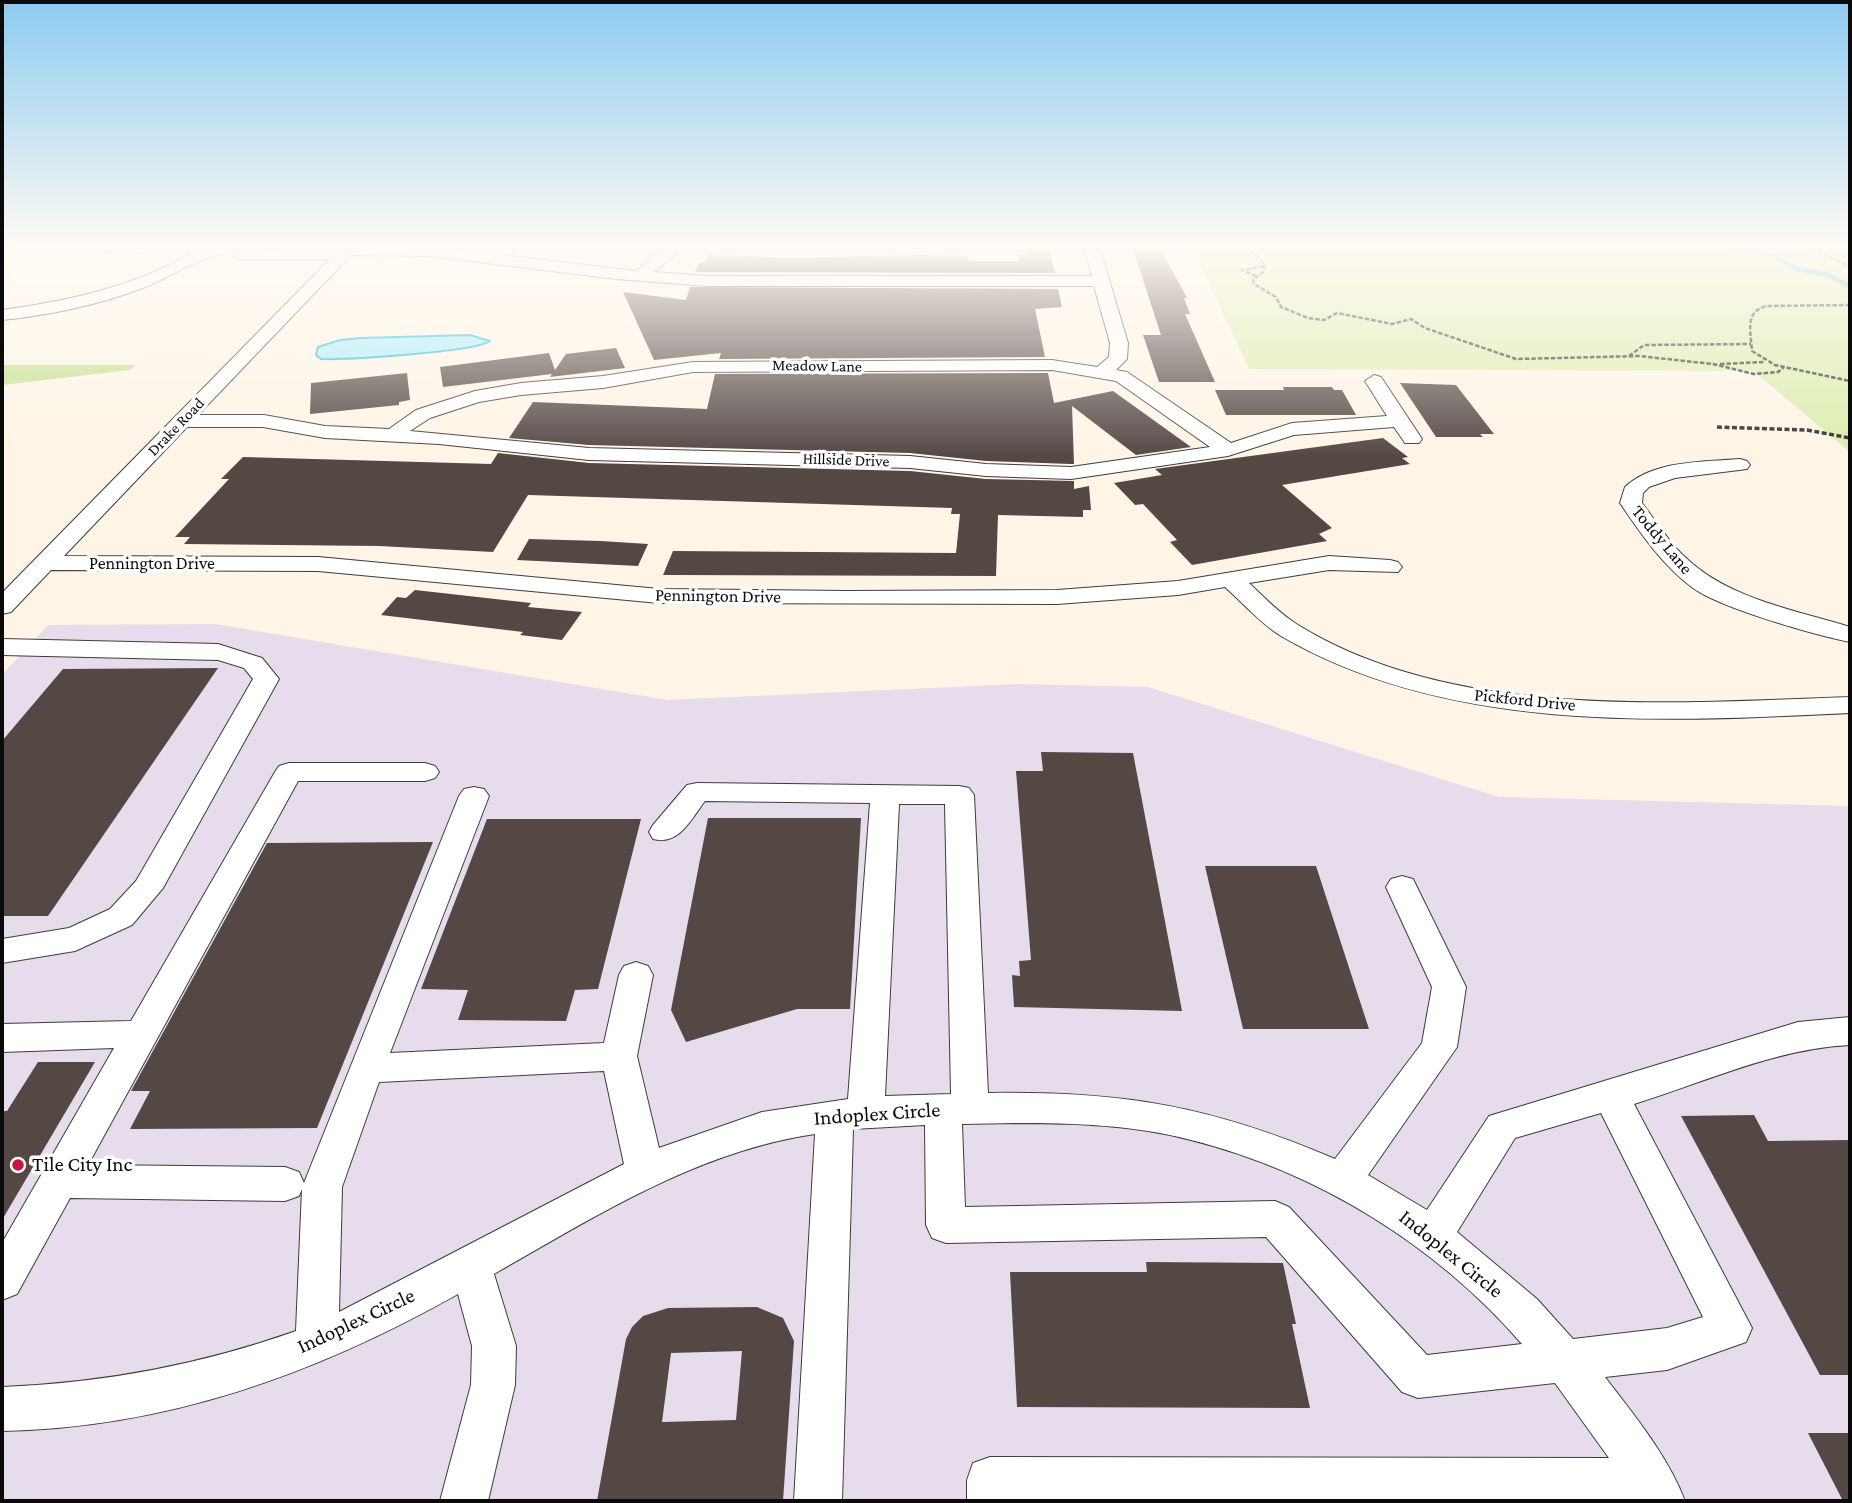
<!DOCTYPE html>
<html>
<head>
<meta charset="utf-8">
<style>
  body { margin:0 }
  #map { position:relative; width:1852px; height:1503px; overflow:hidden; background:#fff5e7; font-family:"Crimson Pro",serif }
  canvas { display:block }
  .frame { position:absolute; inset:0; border:4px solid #0a0a0a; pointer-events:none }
</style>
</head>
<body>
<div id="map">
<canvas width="1852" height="1503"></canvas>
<div class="frame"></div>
</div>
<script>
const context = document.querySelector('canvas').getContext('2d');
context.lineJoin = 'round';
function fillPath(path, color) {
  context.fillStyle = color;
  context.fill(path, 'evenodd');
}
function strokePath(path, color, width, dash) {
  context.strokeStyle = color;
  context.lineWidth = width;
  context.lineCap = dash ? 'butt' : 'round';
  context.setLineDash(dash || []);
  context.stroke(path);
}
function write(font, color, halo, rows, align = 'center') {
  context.font = font + ' "Crimson Pro",serif';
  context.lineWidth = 7;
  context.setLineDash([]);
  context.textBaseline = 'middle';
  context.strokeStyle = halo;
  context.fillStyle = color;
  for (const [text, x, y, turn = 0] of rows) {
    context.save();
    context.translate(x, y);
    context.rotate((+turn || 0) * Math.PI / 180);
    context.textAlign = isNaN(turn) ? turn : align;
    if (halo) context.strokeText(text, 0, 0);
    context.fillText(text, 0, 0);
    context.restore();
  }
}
const industrial = new Path2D(`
  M215 624 667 700 1019 684 1148 687 1499 797 1850 806V1501H2V675L48 625Z`);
const green = new Path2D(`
  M1850 246V452L1753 371 1249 369 1192 246Z`);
const forest = new Path2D(`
  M2 365H136L130 370 2 385Z`);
const water = new Path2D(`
  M470 335 490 341C475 352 346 360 321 359L316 355 318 347 340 340 360 338Z`);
const stream = new Path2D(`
  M1732 246 1775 256 1795 268 1828 275 1850 286`);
const building = new Path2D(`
  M1027 246H1048L1055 273 695 272 699 263 705 262 708 255 795 258 921 255 968 256 969 261H1019L1018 255H1026Z
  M1132 246H1159L1187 298H1184L1190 314H1185L1215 382H1159L1143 335H1161Z
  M690 287 1058 289 1062 307 1035 309 1045 357 719 359 721 353 654 360 623 292 686 300Z
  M616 348 625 368 550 377 552 374 443 387 440 367 549 353 555 370 566 354Z
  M407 373 410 400 399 402V405L310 414 311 383Z
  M1048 373 1054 403 1113 391 1191 447 1136 455 1072 406 1074 464H1071L986 461 910 453 589 445 509 438 533 402 707 409 715 374Z
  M1400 383 1456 385 1494 434H1480L1483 437H1436Z
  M1283 387H1332L1334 390H1342L1356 415H1226L1215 390H1284Z
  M1383 438 1408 457 1402 458 1410 464 1282 485 1332 528 1319 534 1327 541 1192 565 1170 542 1177 540 1143 504 1135 505 1114 483 1162 475 1155 469Z
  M498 453 589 463 910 471 986 479 1074 481V489L1089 486 1091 510H1083V517L998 515 996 576 663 575 673 551 956 553 960 514H951L952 508 528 495 493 552 379 546 184 544 190 537H175L229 479H221L243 457 491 464Z
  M529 539 601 541 648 544 638 566 517 560Z
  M415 590 531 603 528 607 582 612 562 640 520 635 523 632 381 615 397 597 406 598Z
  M218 668 48 916H2V741L63 669Z
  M1041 752 1133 753 1182 1011 1014 1007 1012 975 1020 976 1019 961 1031 960 1016 771H1043Z
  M708 818H861L850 1009H797L686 1042 671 1010Z
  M487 819H641L598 989 575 990 566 1021 458 1020 468 990 421 989Z
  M433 842 317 1128 130 1129 150 1091H131L267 843Z
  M1205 866H1316L1369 1029H1243Z
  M38 1062H95L2 1220V1111H7Z
  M1754 1115 1768 1141 1850 1140V1375H1820L1681 1116Z
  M1146 1262 1283 1263 1296 1324H1292L1310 1408 1017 1407 1010 1272H1147Z
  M757 1307 783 1318 794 1341 783 1501H597L626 1339 632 1327 643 1316 668 1308ZM742 1351 736 1420 662 1422 671 1353Z
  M1808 1433H1850V1501H1843Z`);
const pathFar1 = new Path2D(`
  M1247 246 1265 265 1263 272 1253 280 1254 284 1276 297 1281 307 1308 318 1324 320 1337 313 1392 324 1411 319 1425 328 1516 359 1639 356 1713 364 1754 374 1778 372 1784 367
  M1806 246 1850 267
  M1256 276 1242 270 1265 266
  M1850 305 1766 306C1744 312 1751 332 1752 351L1775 365 1850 381
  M1629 356 1644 345 1751 344
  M1720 364 1764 362`);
const path = new Path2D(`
  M1717 427 1807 430 1850 438`);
const minor = new Path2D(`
  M80 246H267L264 249 428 246 636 271 668 246H685L654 272 708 276H1092L1084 246H1099L1128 343 1127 359 1116 370 1127 372 1231 443 1292 423 1387 416 1365 381 1374 375 1381 377 1422 439 1419 443H1405L1394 427 1294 435 1228 456 1071 479 986 476 910 468 589 460 439 444 325 438 263 427H187L64 556 318 557 659 589 846 591 1057 590 1178 581 1329 556 1390 560 1398 562 1402 567 1398 572 1329 570 1249 583C1264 597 1280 614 1298 625 1454 721 1673 703 1850 697V713C1663 722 1449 734 1281 636 1261 624 1243 603 1225 587L1178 595 1057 604 659 603 318 571 51 570 11 612 2 614V593L330 259H239L234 257 232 253C201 255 173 276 143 288 98 305 50 315 2 320V310C68 301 132 287 191 254L87 250ZM351 255 428 256 617 279 708 286H1094L1110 343 1109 357 1097 367 1052 360 693 362 603 376 521 383 475 391 416 410 389 429 325 426 264 415H198ZM1052 370 1116 381 1210 447 1071 467 986 464 910 456 589 448 410 431 430 418 479 402 521 395 603 388 693 372Z
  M1740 459 1747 461 1750 465 1747 469 1675 478 1649 487 1643 493 1642 503C1656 521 1669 543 1686 558 1729 599 1795 610 1850 627V642C1815 635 1720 608 1693 588 1663 566 1641 534 1620 503L1625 487C1654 460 1703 462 1740 459Z
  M2 639 218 644 262 658 279 679 163 888 132 925 75 951 2 963V939L69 928 110 909 136 881 253 679 244 668 218 660 2 655Z
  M289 763H425L435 766 439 772 435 778 425 781H298L88 1165 285 1167 299 1172 304 1183 459 796 464 789 474 787 484 789 489 796 390 1053 604 1043 619 975 624 966 636 962 648 966 653 975 637 1056 659 1148 762 1112 848 1099 870 803 705 801C691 819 679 846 653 839L649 832 653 825 687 785 697 783 959 786 969 788 974 795 988 1093C1122 1091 1212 1106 1335 1159L1422 1043 1432 987 1386 887 1391 879 1402 876 1413 879 1466 987 1457 1047 1368 1175 1427 1210 1489 1116 1798 1022 1850 1017V1045C1773 1049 1706 1082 1634 1104L1752 1328 1746 1342 1667 1370 1605 1377C1634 1415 1668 1456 1685 1501H967V1480L973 1463 990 1457 1609 1458 1555 1383 1418 1398 1402 1392 1266 1237 946 1243 932 1238 926 1225 925 1125 853 1129 842 1501H794L815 1134C698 1151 596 1216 494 1274L516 1346 515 1385 488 1501H440L471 1385 472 1346 458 1294C316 1374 166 1428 2 1431V1387C104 1383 200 1365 296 1331L302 1189 299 1196 285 1201 70 1198 17 1294 2 1300V1243L114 1048 2 1052V1024L131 1021 275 772 279 766ZM899 804H945L951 1094 885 1096ZM604 1071 624 1164 339 1312 342 1187 379 1082ZM1601 1113 1703 1317 1667 1328 1573 1339 1537 1299 1457 1232 1515 1138ZM1016 1123C1074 1123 1134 1125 1191 1140 1318 1172 1436 1245 1522 1344L1427 1355 1289 1207 1275 1201 965 1207 962 1124Z`);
const markers = [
  [18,1165,7,"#c71541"]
];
const farStreetnames = [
  ["Meadow Lane",817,366,1],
  ["Drake Road",176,427,-46],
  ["Hillside Drive",846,460,2]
];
const streetNames = [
  ["Toddy Lane",1662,540,50],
  ["Pennington Drive",152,563],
  ["Pennington Drive",718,596,1],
  ["Pickford Drive",1525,700,6]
];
const nearStreetnames = [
  ["Indoplex Circle",877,1114,-4],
  ["Indoplex Circle",1451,1254,39],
  ["Indoplex Circle",356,1321,-25]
];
const nearPoinames = [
  ["Tile City Inc",32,1165]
];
fillPath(industrial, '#e6dceb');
fillPath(green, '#dbedad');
fillPath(forest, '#c2df8b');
fillPath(water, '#a5eefd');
strokePath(water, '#25b7db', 2);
strokePath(stream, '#25b7db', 4.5);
fillPath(building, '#544845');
strokePath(minor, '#3d3d3d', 2);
strokePath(pathFar1, '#2c2c2c', 2.5, [4.5, 2]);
strokePath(path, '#2c2c2c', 3.5, [5, 2.5]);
fillPath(minor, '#fff');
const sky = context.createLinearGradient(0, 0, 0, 457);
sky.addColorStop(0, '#8dcbf0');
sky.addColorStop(0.54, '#fffaf4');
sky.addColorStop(1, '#fffaf400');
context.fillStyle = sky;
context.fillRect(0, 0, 1852, 457);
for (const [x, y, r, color] of markers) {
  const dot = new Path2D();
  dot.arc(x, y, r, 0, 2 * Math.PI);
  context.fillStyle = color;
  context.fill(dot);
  strokePath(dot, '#fff', 2.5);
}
write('16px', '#0a0a0a', '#fff', farStreetnames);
write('18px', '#0a0a0a', '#fff', streetNames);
write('21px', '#0a0a0a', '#fff', nearStreetnames);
write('21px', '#0a0a0a', '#fff', nearPoinames, 'left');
</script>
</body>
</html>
